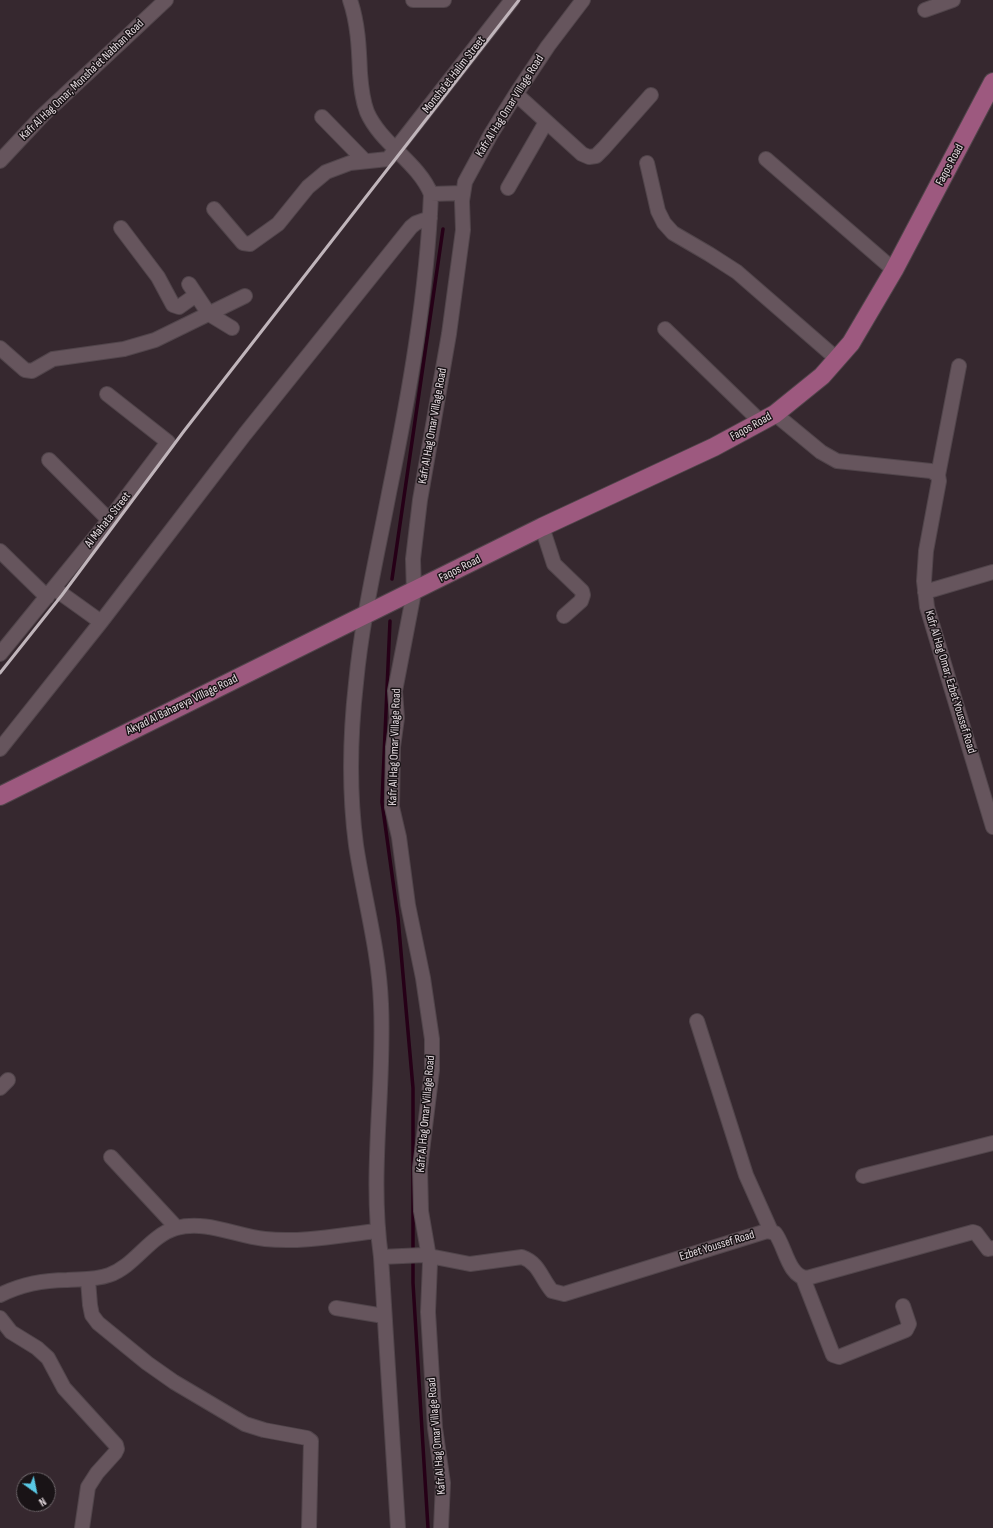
<!DOCTYPE html>
<html>
<head>
<meta charset="utf-8">
<style>
  body { margin:0 }
  #map { position:relative; width:993px; height:1528px; overflow:hidden; background:#36282f; font-family:"Sofia Sans Condensed",sans-serif }
  canvas { display:block }
  .north { position:absolute; left:16px; top:1472px; width:40px; height:40px; box-sizing:border-box; background:#191316; border:1px solid #6b6367; border-radius:50%; rotate:147deg; font-size:11px; font-weight:700; line-height:16px; text-align:center; color:#e5dbe0 }
  .north::after { content:''; display:block; margin:auto; width:14px; height:18px; background:#59c8e4; clip-path:polygon(50% 0,100% 100%,50% 72%,0 100%) }
</style>
</head>
<body>
<div id="map">
<canvas width="993" height="1528"></canvas>
<div class="north">N</div>
</div>
<script>
const context = document.querySelector('canvas').getContext('2d');
context.lineJoin = 'round';
function strokePath(path, color, width, dash) {
  context.strokeStyle = color;
  context.lineWidth = width;
  context.lineCap = dash ? 'butt' : 'round';
  context.setLineDash(dash || []);
  context.stroke(path);
}
function write(font, color, halo, rows, align = 'center') {
  context.font = font + ' "Sofia Sans Condensed",sans-serif';
  context.lineWidth = 3;
  context.setLineDash([]);
  context.textBaseline = 'middle';
  context.strokeStyle = halo;
  context.fillStyle = color;
  for (const [text, x, y, turn = 0] of rows) {
    context.save();
    context.translate(x, y);
    context.rotate((+turn || 0) * Math.PI / 180);
    context.textAlign = isNaN(turn) ? turn : align;
    if (halo) context.strokeText(text, 0, 0);
    context.fillText(text, 0, 0);
    context.restore();
  }
}
const stream = new Path2D(`
  M392 579 443 229
  M390 621 382 802 398 918 413 1088V1252
  M413 1258V1283L428 1528`);
const minor = new Path2D(`
  M350 0C358 23 359 48 360 73 361 86 362 99 367 112 381 144 418 162 431 194 427 294 409 395 389 493 377 556 362 619 356 683 350 736 349 792 356 845 364 898 379 950 381 1004 385 1088 369 1172 381 1257L398 1528
  M413 0H444
  M925 10 953 0
  M516 94 582 154 589 157 596 156 604 148 651 95
  M322 117 364 160
  M766 159 894 270
  M0 161 42 116 166 0
  M647 163 658 211 664 223 673 233 709 254 737 272 837 359
  M508 188 546 122
  M431 194 462 193
  M214 209 243 243 250 244 278 224 308 187 326 172 350 163 388 159 512 0
  M121 228 158 277 173 305 179 307 196 295
  M189 284 209 314 232 328
  M665 329 761 422
  M0 348 25 370 32 371 53 359 124 349 155 340 245 296
  M775 414 821 452 837 461 931 471 938 475 939 481 926 551 924 581 927 607 993 827
  M49 460 109 520
  M938 475 959 366
  M542 527 554 564 582 591 583 595 581 601 564 616
  M0 551 47 597
  M55 589 101 622
  M925 592 993 572
  M0 654 109 520 168 442 107 394
  M0 749 101 622 245 434 411 227 416 223 430 218
  M697 1021 746 1175 771 1231
  M0 1088 8 1080
  M111 1157 177 1228
  M863 1176 993 1143
  M381 1257 424 1255 470 1264 522 1257C539 1263 541 1278 552 1291L564 1294 767 1231 775 1233C785 1245 788 1277 807 1278L973 1232 976 1233 988 1249 993 1248
  M803 1278 833 1355 839 1357 906 1330 909 1324 903 1306
  M88 1280 90 1305 92 1315 98 1323 147 1363 174 1382 245 1424 264 1430 307 1438 311 1441 309 1528
  M0 1295C22 1284 43 1280 67 1280 82 1279 95 1280 109 1275 135 1266 149 1236 176 1228 207 1220 235 1236 265 1239 302 1243 341 1235 377 1231
  M336 1308 384 1316
  M0 1318 11 1332 37 1348 48 1358 64 1388 116 1445 117 1449 115 1453 97 1473 88 1487 82 1528
  M441 1528 443 1483 435 1428 428 1312 430 1263 421 1211 420 1168 432 1070V1039L423 978 408 905 399 837 392 807 393 747 397 718 395 691 414 592 413 559 420 500 449 334 463 230 462 201 465 182 491 134 516 94 548 46 583 0`);
const major = new Path2D(`
  M0 796 542 527 714 447 775 414 822 376 851 343 894 270 993 82`);
const rail = new Path2D(`
  M0 673 62 595 184 431 519 0`);
const streetNames = [
  ["Monsha'et Halim Street",454,75,-52],
  ["Kafr Al Hag Omar, Monsha'et Nabhan Road",82,80,-44],
  ["Kafr Al Hag Omar Village Road",510,106,-58],
  ["Faqos Road",950,165,-62],
  ["Kafr Al Hag Omar Village Road",433,426,-80],
  ["Faqos Road",751,427,-29],
  ["Al Mahata Street",108,520,-52],
  ["Faqos Road",460,569,-27],
  ["Kafr Al Hag Omar, Ezbet Youssef Road",950,682,73],
  ["Akyad Al Bahareya Village Road",182,705,-26],
  ["Kafr Al Hag Omar Village Road",395,747,-88],
  ["Kafr Al Hag Omar Village Road",426,1114,-85],
  ["Ezbet Youssef Road",717,1246,-17],
  ["Kafr Al Hag Omar Village Road",437,1436,-95]
];
strokePath(stream, '#260017', 3.5);
strokePath(minor, '#51454b', 16);
strokePath(major, '#51454b', 20);
strokePath(minor, '#66555d', 14);
strokePath(major, '#9d597f', 18);
strokePath(rail, '#c0b5bb', 3);
write('12px', '#e5dbe0', '#191316', streetNames);
</script>
</body>
</html>
